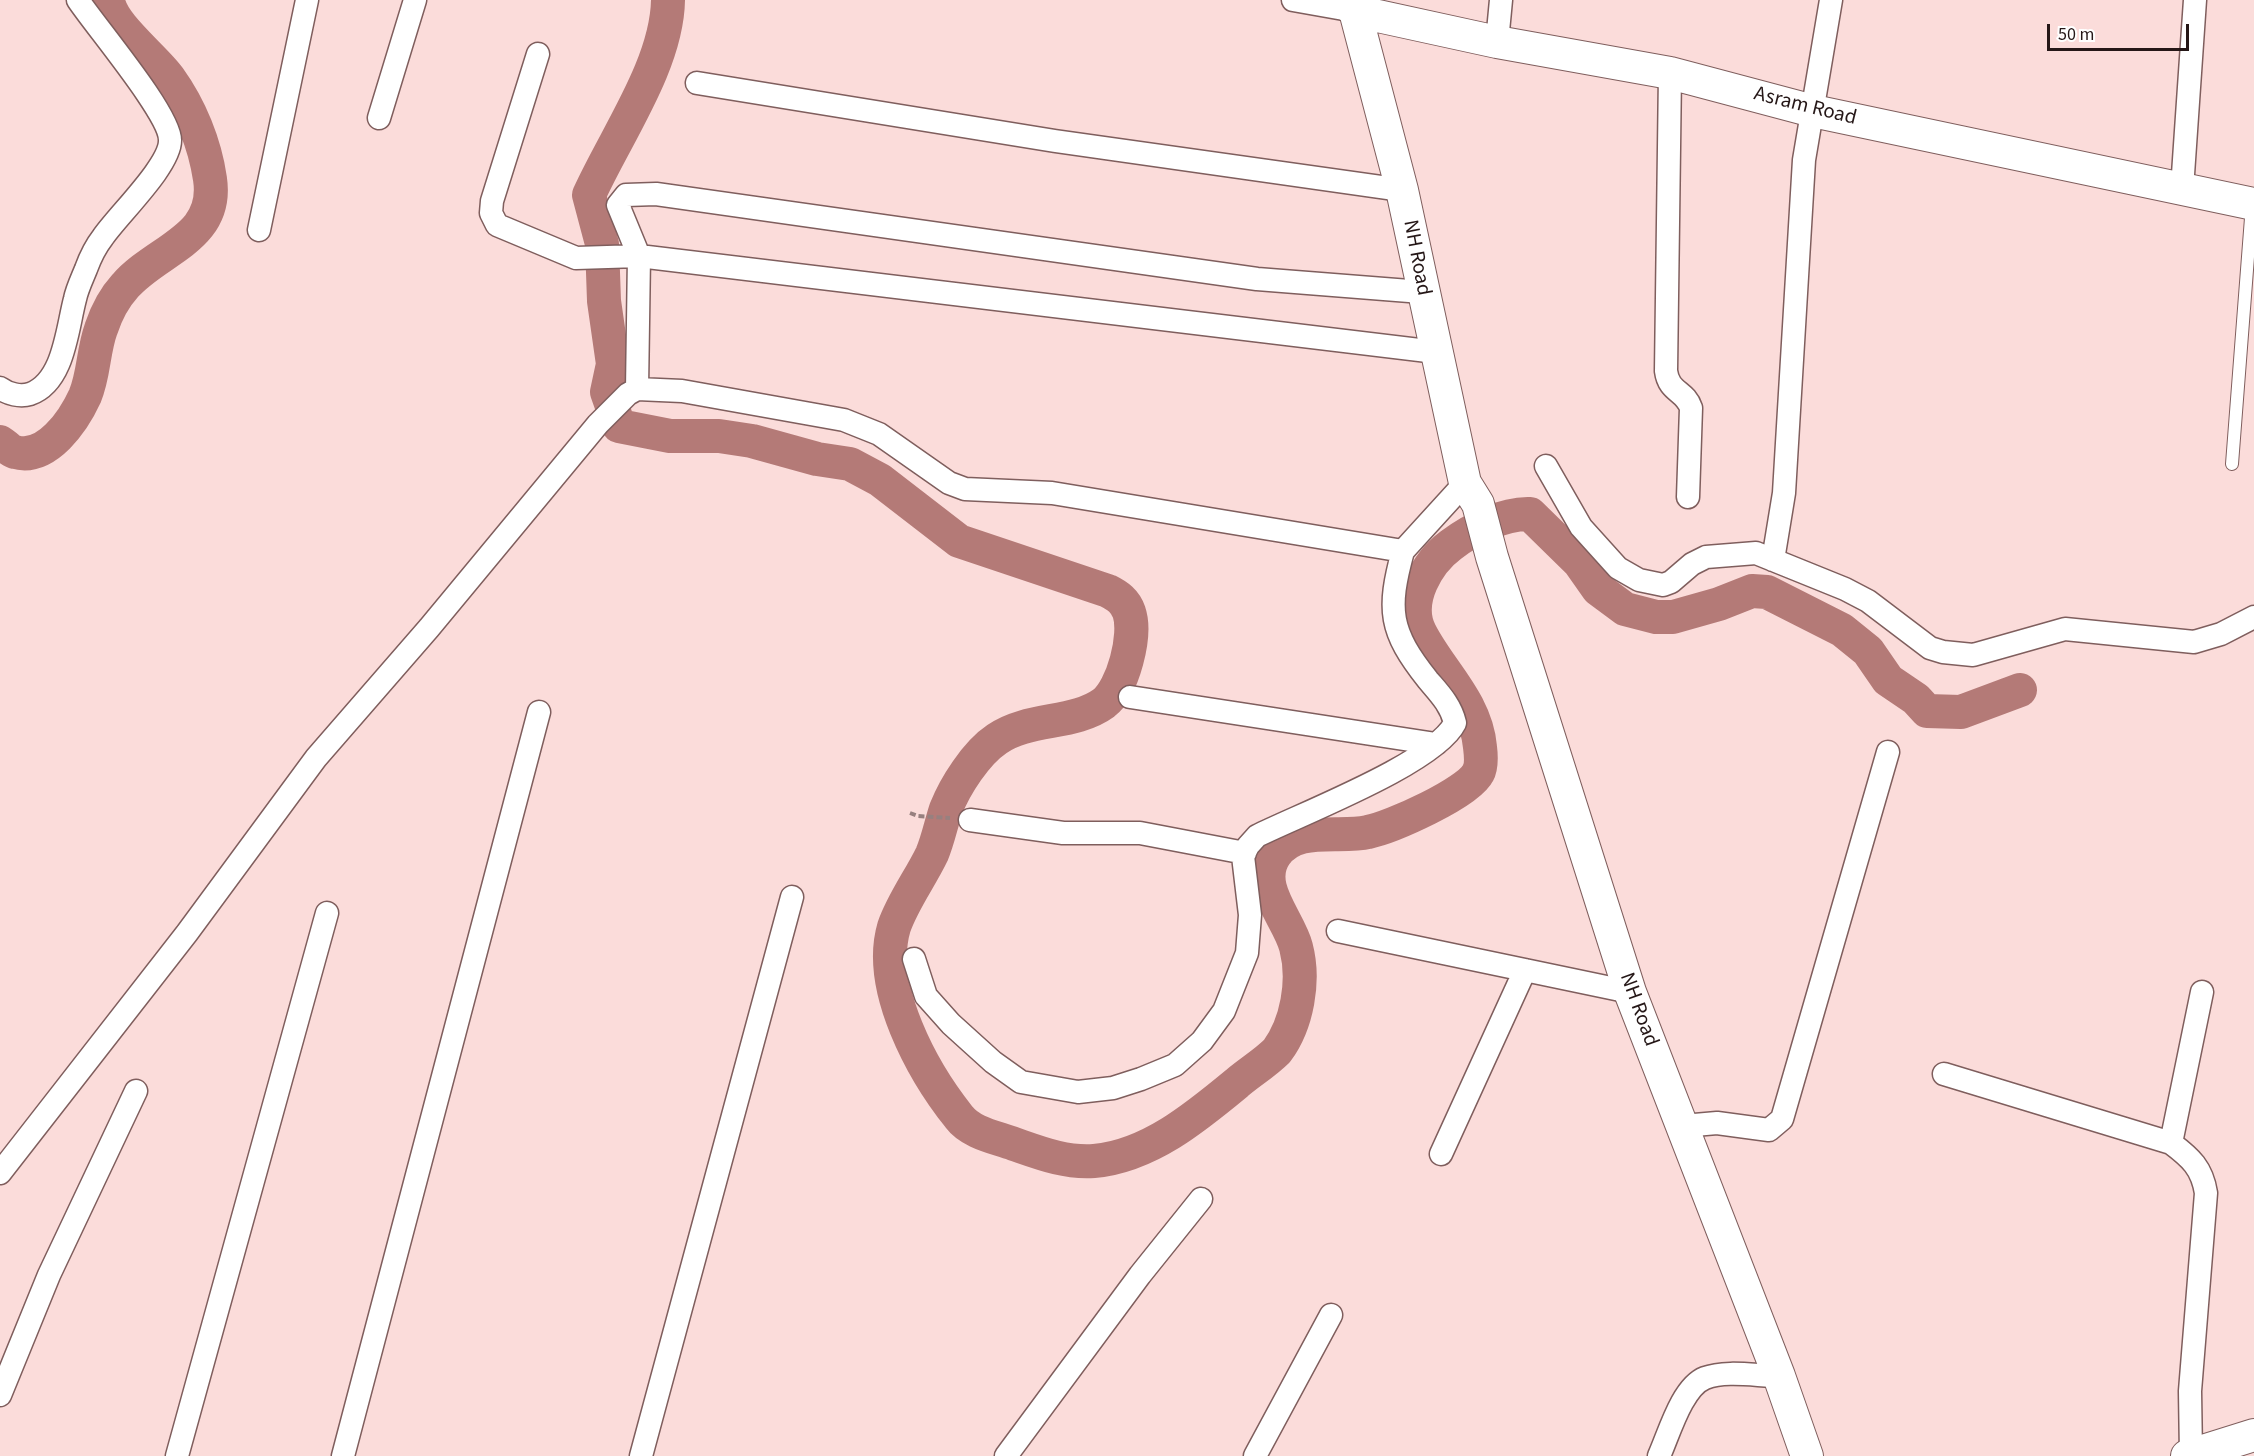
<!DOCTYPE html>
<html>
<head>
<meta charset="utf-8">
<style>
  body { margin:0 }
  #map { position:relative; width:2254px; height:1456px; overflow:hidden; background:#fbdcda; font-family:"Source Sans 3",sans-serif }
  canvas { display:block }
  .scale { position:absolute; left:2047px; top:24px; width:142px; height:27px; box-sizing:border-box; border:3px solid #251717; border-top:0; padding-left:8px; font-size:18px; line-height:21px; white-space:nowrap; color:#251717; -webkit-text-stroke:4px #fff; paint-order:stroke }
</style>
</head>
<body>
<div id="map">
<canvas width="2254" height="1456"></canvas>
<div class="scale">50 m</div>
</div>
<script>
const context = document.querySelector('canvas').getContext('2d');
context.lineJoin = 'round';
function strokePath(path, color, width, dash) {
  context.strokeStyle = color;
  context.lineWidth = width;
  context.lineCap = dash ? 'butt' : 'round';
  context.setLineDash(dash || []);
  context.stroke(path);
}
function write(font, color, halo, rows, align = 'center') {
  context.font = font + ' "Source Sans 3",sans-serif';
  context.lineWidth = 4.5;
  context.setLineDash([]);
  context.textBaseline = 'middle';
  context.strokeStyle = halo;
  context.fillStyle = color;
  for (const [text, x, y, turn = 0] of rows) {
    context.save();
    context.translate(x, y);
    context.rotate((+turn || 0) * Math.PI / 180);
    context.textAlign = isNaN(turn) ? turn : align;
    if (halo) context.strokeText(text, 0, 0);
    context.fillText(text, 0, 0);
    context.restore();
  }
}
const river = new Path2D(`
  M668 0C667 65 615 137 589 195L602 244 604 301 613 364 607 392 619 426 670 436H719L752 441 817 459 850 464 880 480 959 541 1108 591C1118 596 1125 601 1129 612 1137 635 1123 688 1104 703 1074 725 1029 717 997 739 976 753 955 786 946 809 941 824 938 840 932 854 920 879 903 901 894 927 876 988 923 1072 959 1117 971 1133 995 1137 1014 1144 1040 1153 1065 1163 1094 1161 1149 1156 1196 1117 1237 1083 1250 1072 1265 1063 1277 1051 1297 1024 1305 981 1296 947 1289 919 1254 886 1275 855 1296 824 1339 839 1368 832 1392 827 1468 793 1478 773 1482 766 1481 755 1480 747 1476 701 1439 670 1420 632 1404 601 1428 562 1451 545 1472 529 1504 513 1530 514L1579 562 1598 589 1625 609 1656 617H1673L1719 604 1752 591 1767 592 1842 630 1868 651 1888 680 1916 699 1927 711 1961 712 2020 690
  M0 442C5 445 10 451 15 452 47 461 74 420 85 396 94 375 93 351 101 329 106 314 114 298 125 286 157 249 219 239 210 179 205 144 190 107 169 78 154 57 111 25 108 0`);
const path = new Path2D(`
  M910 813 918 816 950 818`);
const lane = new Path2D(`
  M2232 464 2252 205`);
const street = new Path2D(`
  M1293 0 1355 11
  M1497 42 1501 0
  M538 54 492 201 491 213 497 225 576 258 639 256 1436 352
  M1670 73 1666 371C1669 393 1685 390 1691 408L1688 497
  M697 83 1055 141 1402 190
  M379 118 415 0
  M2182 189 2195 0
  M259 230 307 0
  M0 388C8 394 20 397 30 394 64 382 67 329 75 299 77 289 82 279 86 269 90 258 96 246 103 237 118 215 171 165 170 140 170 114 96 27 78 0
  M637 389 639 256 618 205 626 195 656 194 1257 279 1422 292
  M1546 466 1581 527 1618 568 1639 580 1663 585 1671 582 1692 564 1706 557 1756 553 1845 589 1868 601 1930 648 1943 652 1973 655 2065 629 2194 642 2221 634 2254 617
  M1773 560 1784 493 1804 160 1831 0
  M1130 697 1436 744
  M970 820 1063 833H1140L1245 853
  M1338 931 1630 992
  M914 959 926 996 951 1024 993 1062 1021 1082 1078 1092 1113 1088 1141 1079 1175 1065 1202 1041 1224 1011 1247 953 1250 915 1243 856 1248 846 1257 836C1301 814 1435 763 1455 723 1451 705 1439 693 1428 680 1389 631 1387 610 1403 551
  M1944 1074 2171 1143
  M1683 1126 1717 1123 1769 1130 1782 1119 1888 752
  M1441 1154 1525 970
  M0 1173 187 933 316 758 429 628 598 424 628 394 637 389 682 391 844 420 879 434 949 483 965 489 1052 493 1403 551 1465 483
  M0 1395 49 1275 136 1091
  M2191 1455 2190 1391 2206 1193C2202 1168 2191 1158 2171 1143L2202 992
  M177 1456 327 913
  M343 1456 539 712
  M641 1456 792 897
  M1006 1456 1140 1275 1201 1199
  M1255 1456 1331 1315
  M1659 1456C1669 1434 1682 1387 1705 1378 1726 1370 1757 1376 1779 1376`);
const secondary = new Path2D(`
  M1342 0 1355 11 1497 42 1670 73 1813 111 2254 204
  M1355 11 1402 190 1465 483 1478 504 1492 557 1630 992 1779 1376 1807 1456
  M2187 1456 2254 1435`);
const streetNames = [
  ["Asram Road",1805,107,14],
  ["NH Road",1416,258,79],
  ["NH Road",1638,1010,70]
];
strokePath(river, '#b47a77', 34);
strokePath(lane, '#7f5e5d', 14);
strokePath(street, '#7f5e5d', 25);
strokePath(secondary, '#7f5e5d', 34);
strokePath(path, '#97807f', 4, [6, 3]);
strokePath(lane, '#fff', 12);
strokePath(street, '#fff', 22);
strokePath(secondary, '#fff', 32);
write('21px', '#251717', '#fff', streetNames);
</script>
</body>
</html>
